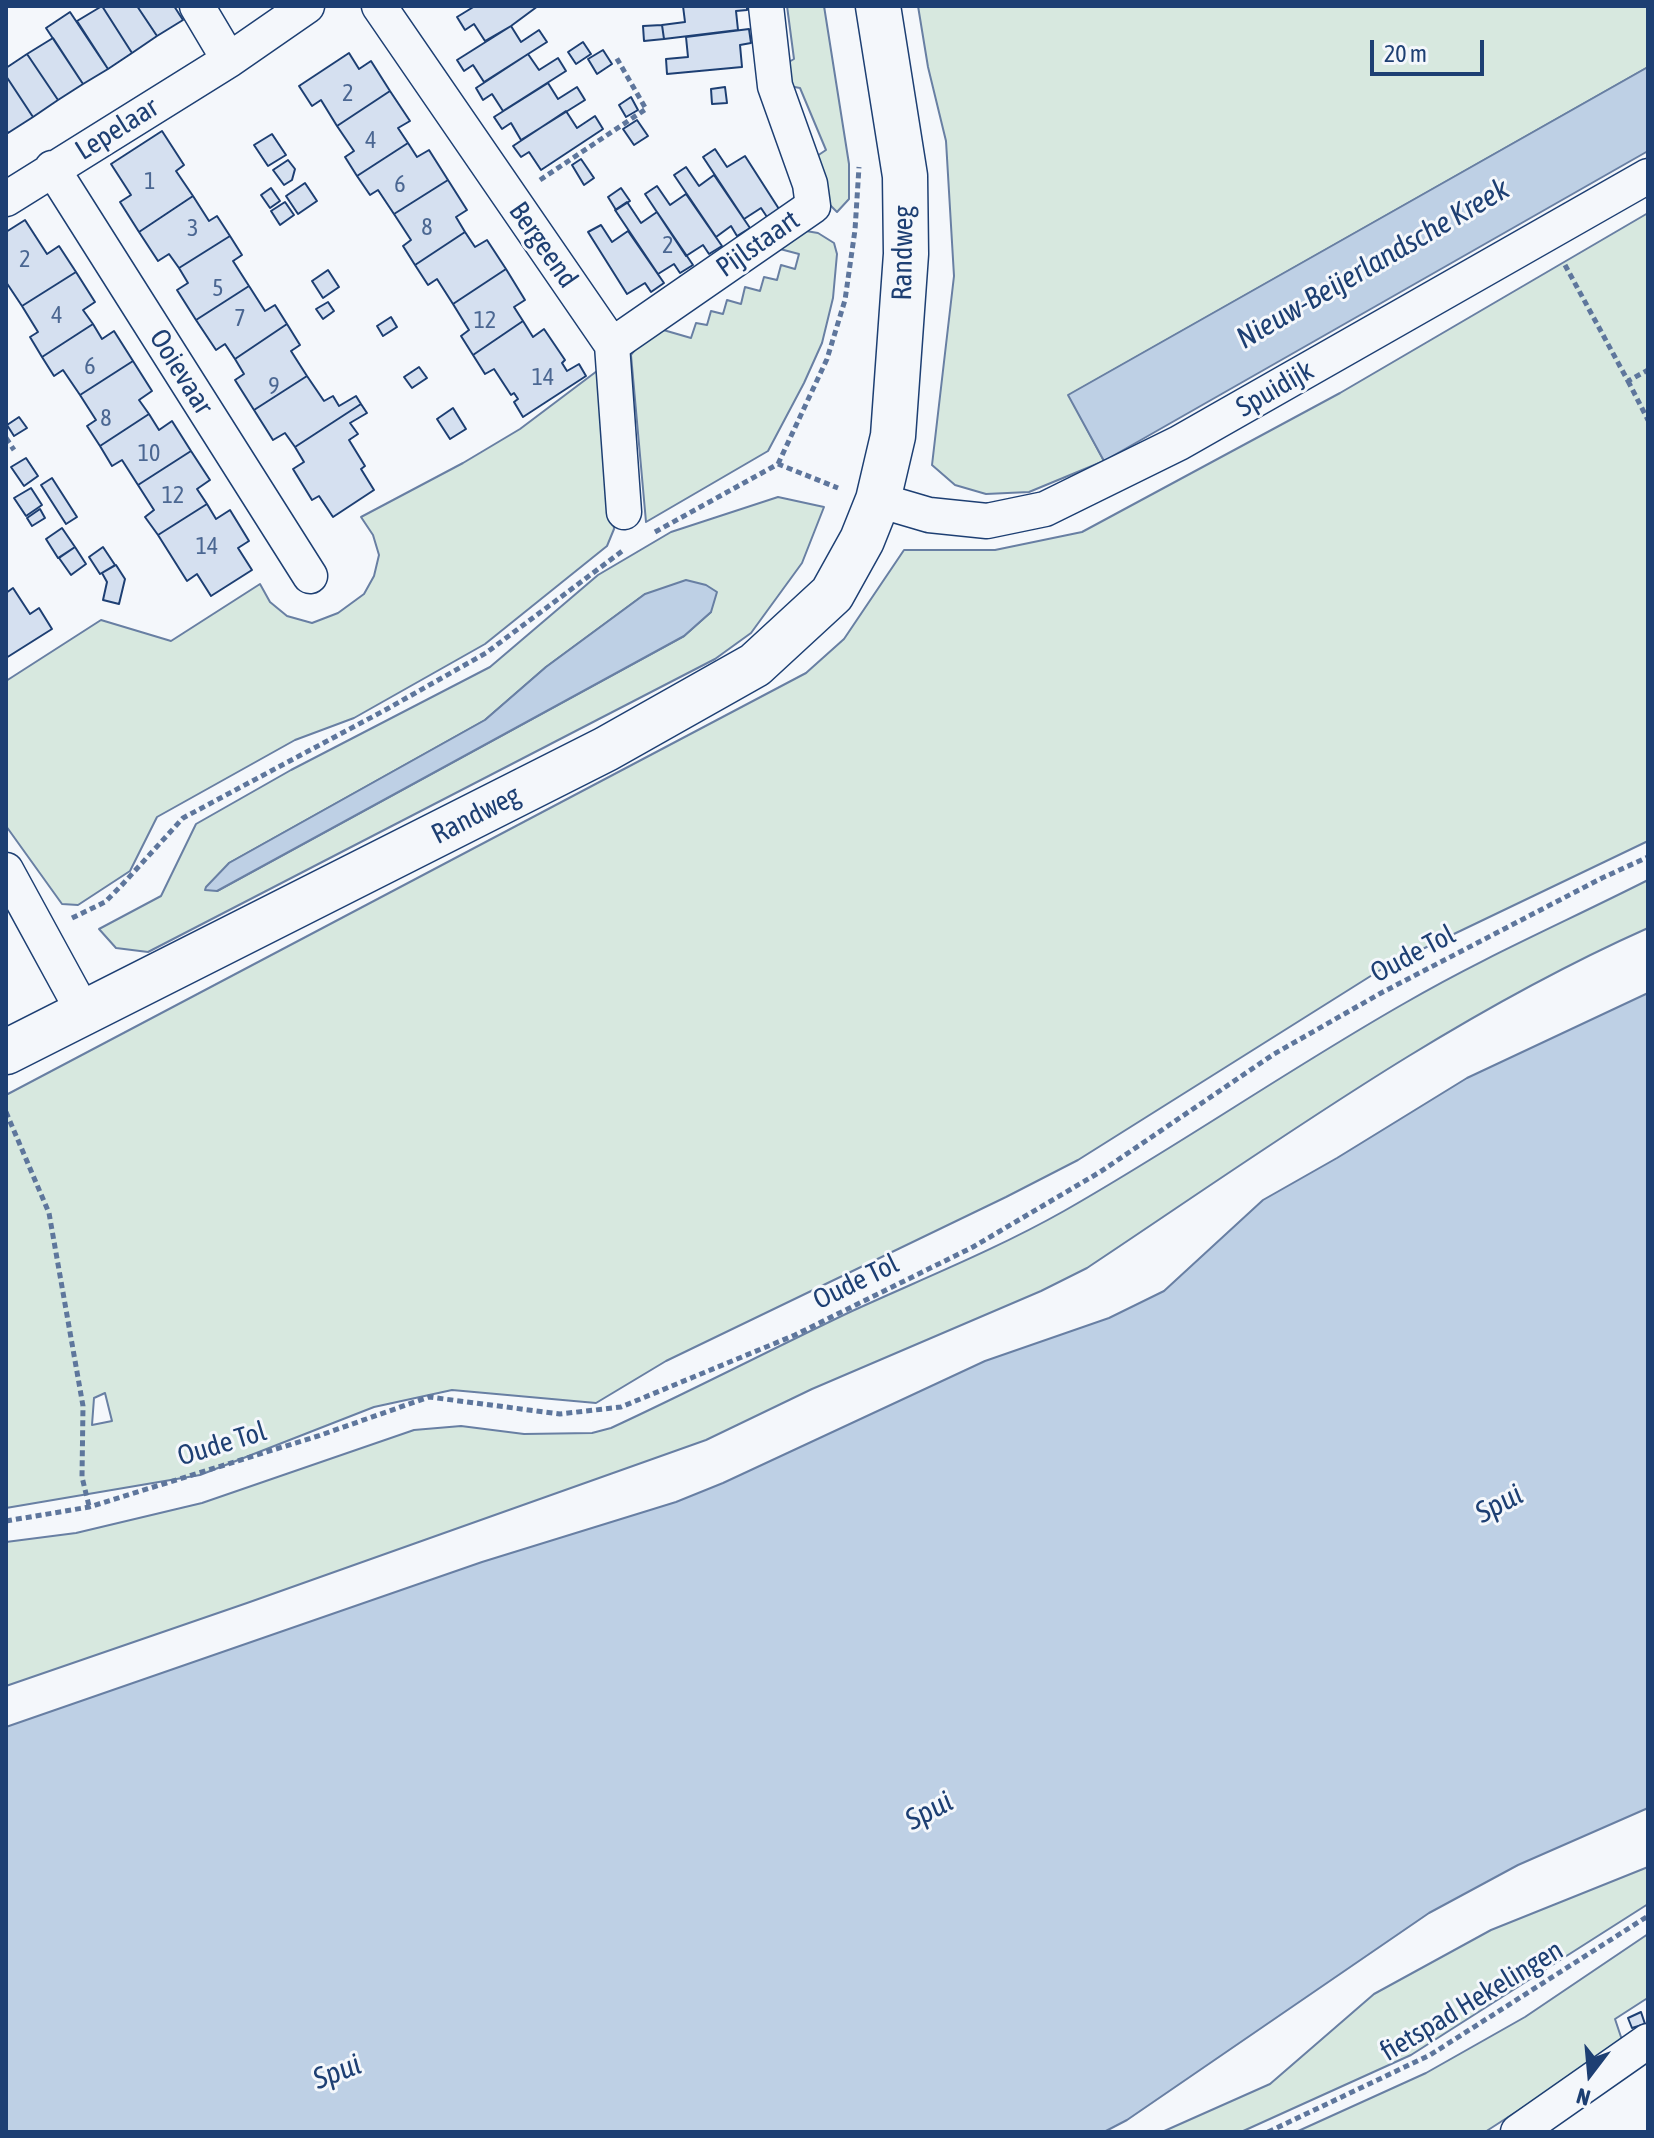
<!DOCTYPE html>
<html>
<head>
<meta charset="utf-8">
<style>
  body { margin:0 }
  #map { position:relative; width:1654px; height:2138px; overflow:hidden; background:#f4f7fb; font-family:"Asap Condensed",sans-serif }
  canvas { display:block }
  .frame { position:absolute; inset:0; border:8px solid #1d3f73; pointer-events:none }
  .north { position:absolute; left:1550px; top:2034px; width:80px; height:80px; -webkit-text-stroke:6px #f4f7fb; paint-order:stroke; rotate:196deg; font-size:22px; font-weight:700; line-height:32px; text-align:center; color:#1d3f73 }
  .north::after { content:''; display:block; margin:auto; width:28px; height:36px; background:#1d3f73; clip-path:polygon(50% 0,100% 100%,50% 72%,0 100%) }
  .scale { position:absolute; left:1370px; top:40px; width:114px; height:36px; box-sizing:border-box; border:4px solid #1d3f73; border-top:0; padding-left:10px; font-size:24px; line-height:28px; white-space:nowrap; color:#1d3f73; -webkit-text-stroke:6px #f4f7fb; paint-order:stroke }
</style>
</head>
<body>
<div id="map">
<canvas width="1654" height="2138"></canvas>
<div class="frame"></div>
<div class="north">N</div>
<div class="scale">20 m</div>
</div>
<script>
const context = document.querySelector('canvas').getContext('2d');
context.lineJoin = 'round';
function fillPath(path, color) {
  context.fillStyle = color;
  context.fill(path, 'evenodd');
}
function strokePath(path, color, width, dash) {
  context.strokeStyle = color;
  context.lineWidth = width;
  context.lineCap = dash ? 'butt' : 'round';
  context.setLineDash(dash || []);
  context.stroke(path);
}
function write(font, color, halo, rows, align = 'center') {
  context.font = font + ' "Asap Condensed",sans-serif';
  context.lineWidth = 6;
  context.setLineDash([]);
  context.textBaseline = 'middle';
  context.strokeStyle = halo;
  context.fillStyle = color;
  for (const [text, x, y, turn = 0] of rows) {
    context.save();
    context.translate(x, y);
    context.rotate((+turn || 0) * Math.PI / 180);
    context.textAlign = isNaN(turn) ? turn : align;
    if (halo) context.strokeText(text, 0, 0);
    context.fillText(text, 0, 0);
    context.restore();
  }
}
const green = new Path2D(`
  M787 6H824L849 164V199L837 212 827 202 814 158 826 150 800 88 784 85 780 67 794 59Z
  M918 6H1648V67L1069 395 1104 461 1029 492 986 494 955 485 932 465 954 276 946 141 928 67Z
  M1648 213V841L1385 967 1078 1160 1006 1197 666 1361 596 1403 452 1390 374 1407 200 1475 6 1508V1095L806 673 844 639 904 550H995L1082 532 1340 393ZM105 1393 112 1421 92 1425 94 1398Z
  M800 230 818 233 834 243 837 254 833 298 822 343 804 383 768 451 646 522 631 355 653 327 691 338 696 323 707 325 711 311 723 314 727 300 741 304 745 287 760 291 764 277 777 280 781 265 795 269 799 254 780 249Z
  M597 371 603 406 614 529 607 546 485 644 354 718 295 740 157 817 130 871 78 905 62 904 6 826V681L101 620 171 641 260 584 270 602 287 616 312 623 338 613 364 594 374 576 379 555 373 535 361 517 463 463 520 429Z
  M778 497 824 507 802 563 751 633 715 659 148 952 116 948 99 929 161 896 196 824 291 770 490 667 598 575 671 532ZM645 594 711 612 684 636 217 891 229 863 485 720 546 667Z
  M1648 880V928C1448 1017 1269 1147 1087 1268L1041 1291 812 1389 706 1440 247 1603 6 1686V1542L76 1533 202 1503 414 1430 461 1426 524 1434 592 1433 611 1428C691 1391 770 1350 850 1312 922 1279 995 1250 1064 1211 1180 1145 1289 1069 1405 1003 1484 957 1567 921 1648 880Z
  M1648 1867V1904L1411 2055 1241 2132H1162L1270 2084 1374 1994 1491 1930Z
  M1648 1934V2001L1646 1999 1615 2019 1623 2043 1485 2132H1296L1426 2073 1525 2017Z`);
const water = new Path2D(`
  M1648 67V151L1104 461 1068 395Z
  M686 580 706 585 717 592 711 612 684 636 217 891 205 890 206 887 229 863 485 720 546 667 645 594Z
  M1648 993V1808L1518 1865 1429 1913 1127 2120 1104 2132H6V1727L482 1562 676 1502 723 1483 985 1361 1109 1318 1164 1291 1263 1200 1337 1158 1467 1078Z`);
const building = new Path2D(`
  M102 6H137L157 36 132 53Z
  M102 6 132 53 108 69 77 21Z
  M137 6H174L183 20 157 36Z
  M475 6H538L511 26 485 41 474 24 465 30 457 17Z
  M683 6H747V10L736 11 738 30 664 39 662 25 685 22Z
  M70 12 108 69 83 84 46 28Z
  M662 25 664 39 644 41 643 26Z
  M511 26 521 42 539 30 547 42 484 82 473 65 464 71 457 60Z
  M749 29 751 43 740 45 742 67 667 74 666 59 688 57 686 37Z
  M53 38 83 84 58 100 27 54Z
  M583 42 591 54 576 64 568 52Z
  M603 50 612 64 597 74 588 59Z
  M349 53 359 69 371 61 390 91 337 126 321 100 312 106 299 86Z
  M27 54 58 100 33 117 6 76V68Z
  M528 54 539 70 558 58 566 71 503 111 492 94 483 100 476 88Z
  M6 76 33 117 8 133 6 129Z
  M548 83 558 99 577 87 585 100 521 140 511 123 502 129 494 117Z
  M725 87 727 103 712 104 711 89Z
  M390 91 410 121 398 128 408 143 357 176 345 157 354 151 337 126Z
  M631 97 638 110 626 117 619 105Z
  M566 111 577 128 595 116 603 129 541 170 529 152 521 157 513 146Z
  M637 120 648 136 634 145 623 129Z
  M162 131 184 165 176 171 193 196 139 232 120 202 131 195 111 164Z
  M272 134 286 155 268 166 254 145Z
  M408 143 417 157 429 150 448 180 394 214 378 190 370 195 357 176Z
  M715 149 727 167 745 156 779 209 767 217 761 208 744 219 703 157Z
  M581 159 594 178 584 185 572 165Z
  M288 160 295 169 292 180 284 185 273 170Z
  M686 167 699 186 714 175 750 228 737 236 731 226 716 237 674 175Z
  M448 180 467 210 456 217 465 232 415 265 403 246 411 240 394 214Z
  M305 183 317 201 298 214 286 196Z
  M657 186 670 205 686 194 722 246 709 254 703 245 686 256 645 194Z
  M271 188 280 201 270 208 261 195Z
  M621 188 630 201 616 210 608 197Z
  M193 196 209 221 217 216 230 236 179 268 169 254 158 261 139 232Z
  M285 202 294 215 280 225 271 211Z
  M627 202 641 223 657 212 693 265 680 273 674 264 658 274 615 210Z
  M25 220 47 254 59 246 76 272 22 306 6 282V232Z
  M601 225 612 242 628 231 664 283 651 292 645 283 627 294 588 232Z
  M465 232 475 247 487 240 506 269 453 304 437 279 428 285 415 265Z
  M230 236 242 255 233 261 249 286 196 320 177 290 188 283 179 268Z
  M506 269 525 300 514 307 523 321 473 355 461 336 469 330 453 304Z
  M328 270 339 287 323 298 312 281Z
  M76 272 95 302 83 310 93 324 42 357 30 337 38 332 22 306Z
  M249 286 265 311 275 305 287 324 235 359 225 344 216 350 196 320Z
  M328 302 334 311 323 319 316 309Z
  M391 317 397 327 383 336 377 326Z
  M523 321 533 337 544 329 565 360 562 363 567 371 579 364 586 376 523 417 514 402 518 399 514 393 511 395 494 369 485 374 473 355Z
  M93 324 102 339 114 331 133 361 80 395 63 370 54 376 42 357Z
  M287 324 300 345 291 351 307 376 254 410 235 380 244 374 235 359Z
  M133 361 152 391 139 400 149 414 100 446 87 426 96 420 80 395Z
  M419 367 427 378 412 388 404 377Z
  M307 376 324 401 333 396 339 406 356 396 361 404 295 447 285 433 273 440 254 410Z
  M361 404 367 413 350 423 358 434 349 440 365 466 361 469 374 490 333 517 319 496 312 500 293 469 304 462 295 447Z
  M453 408 466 429 450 439 437 419Z
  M149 414 159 430 172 421 191 451 138 485 122 460 112 466 100 446Z
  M19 417 27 428 14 436 7 425Z
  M191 451 210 480 197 489 207 504 158 535 145 517 154 510 138 485Z
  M26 458 38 476 24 486 11 467Z
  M52 478 77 517 66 524 41 485Z
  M31 488 42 505 26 516 14 498Z
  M207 504 216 519 230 510 249 541 238 548 252 570 211 596 197 574 187 581 158 535Z
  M40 509 45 518 32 526 27 518Z
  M62 528 75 547 58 558 46 539Z
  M75 547 86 564 71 575 59 558Z
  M103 547 115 565 100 574 89 557Z
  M116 565 125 579 119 604 103 600 107 582 102 573Z
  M13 588 30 614 39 608 52 629 6 658V593Z
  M1641 2012 1645 2024 1632 2028 1628 2018Z`);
const path = new Path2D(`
  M540 180 646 109 616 57
  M1565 265 1628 381 1648 370
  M1628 381 1648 420
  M6 438 14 450
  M778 464 827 359 845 300 855 230 859 167
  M655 532 778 464 838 488
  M72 918 105 902 121 886 183 818 387 709 486 653 625 549
  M6 1112 49 1213 83 1406 82 1477 89 1506
  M6 1521 89 1507 318 1436 429 1397 560 1414 621 1407 795 1335 973 1247 1100 1172 1274 1054 1381 993 1602 878 1648 857
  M1268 2132 1430 2055 1648 1916`);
const street = new Path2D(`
  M197 6 229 60
  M379 6 612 345 624 512
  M52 168 310 576
  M6 199 229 60 307 6
  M612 345 813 206 810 184 775 86 766 6
  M878 500 929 515 987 521 1045 509 1179 443 1648 176
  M6 870 84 1013
  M1518 2132 1648 2041`);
const secondary = new Path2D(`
  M6 1052 606 749 755 665 832 594 862 540 878 500 893 436 906 254 905 176 878 6`);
const numberNames = [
  ["2",348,93],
  ["4",371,140],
  ["1",150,181],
  ["6",400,184],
  ["8",427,227],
  ["3",193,228],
  ["2",668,245],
  ["2",25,259],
  ["5",218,288],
  ["4",57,315],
  ["7",240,318],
  ["12",485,320],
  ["6",90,366],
  ["14",543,377],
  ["9",274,386],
  ["8",106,418],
  ["10",149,453],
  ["12",173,495],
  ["14",207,546]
];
const streetNames = [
  ["Lepelaar",117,129,-32],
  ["Pijlstaart",758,244,-35],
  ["Bergeend",543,245,55],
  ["Randweg",903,253,-89],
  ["Ooievaar",181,372,58],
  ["Spuidijk",1275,389,-30],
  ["Randweg",476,815,-27],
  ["Oude Tol",1413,954,-28],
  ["Oude Tol",856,1282,-26],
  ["Oude Tol",222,1444,-17],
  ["fietspad Hekelingen",1472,2001,-31]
];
const waterNames = [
  ["Nieuw-Beijerlandsche Kreek",1373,264,-30],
  ["Spui",1499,1504,-28],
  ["Spui",929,1811,-28],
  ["Spui",337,2072,-21]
];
fillPath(green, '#d7e8df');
strokePath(green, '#687fa3', 2);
fillPath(water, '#bed0e5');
strokePath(water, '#687fa3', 2);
fillPath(building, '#d5e0f0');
strokePath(building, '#1d3f73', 2);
strokePath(street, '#1d3f73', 37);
strokePath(secondary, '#1d3f73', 47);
strokePath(path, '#5e769c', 5, [6, 4]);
strokePath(street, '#f4f7fb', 34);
strokePath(secondary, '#f4f7fb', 44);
write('24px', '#4b6792', null, numberNames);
write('28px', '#1d3f73', '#f4f7fb', streetNames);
write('italic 30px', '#1d3f73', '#f4f7fb', waterNames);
</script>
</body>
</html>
